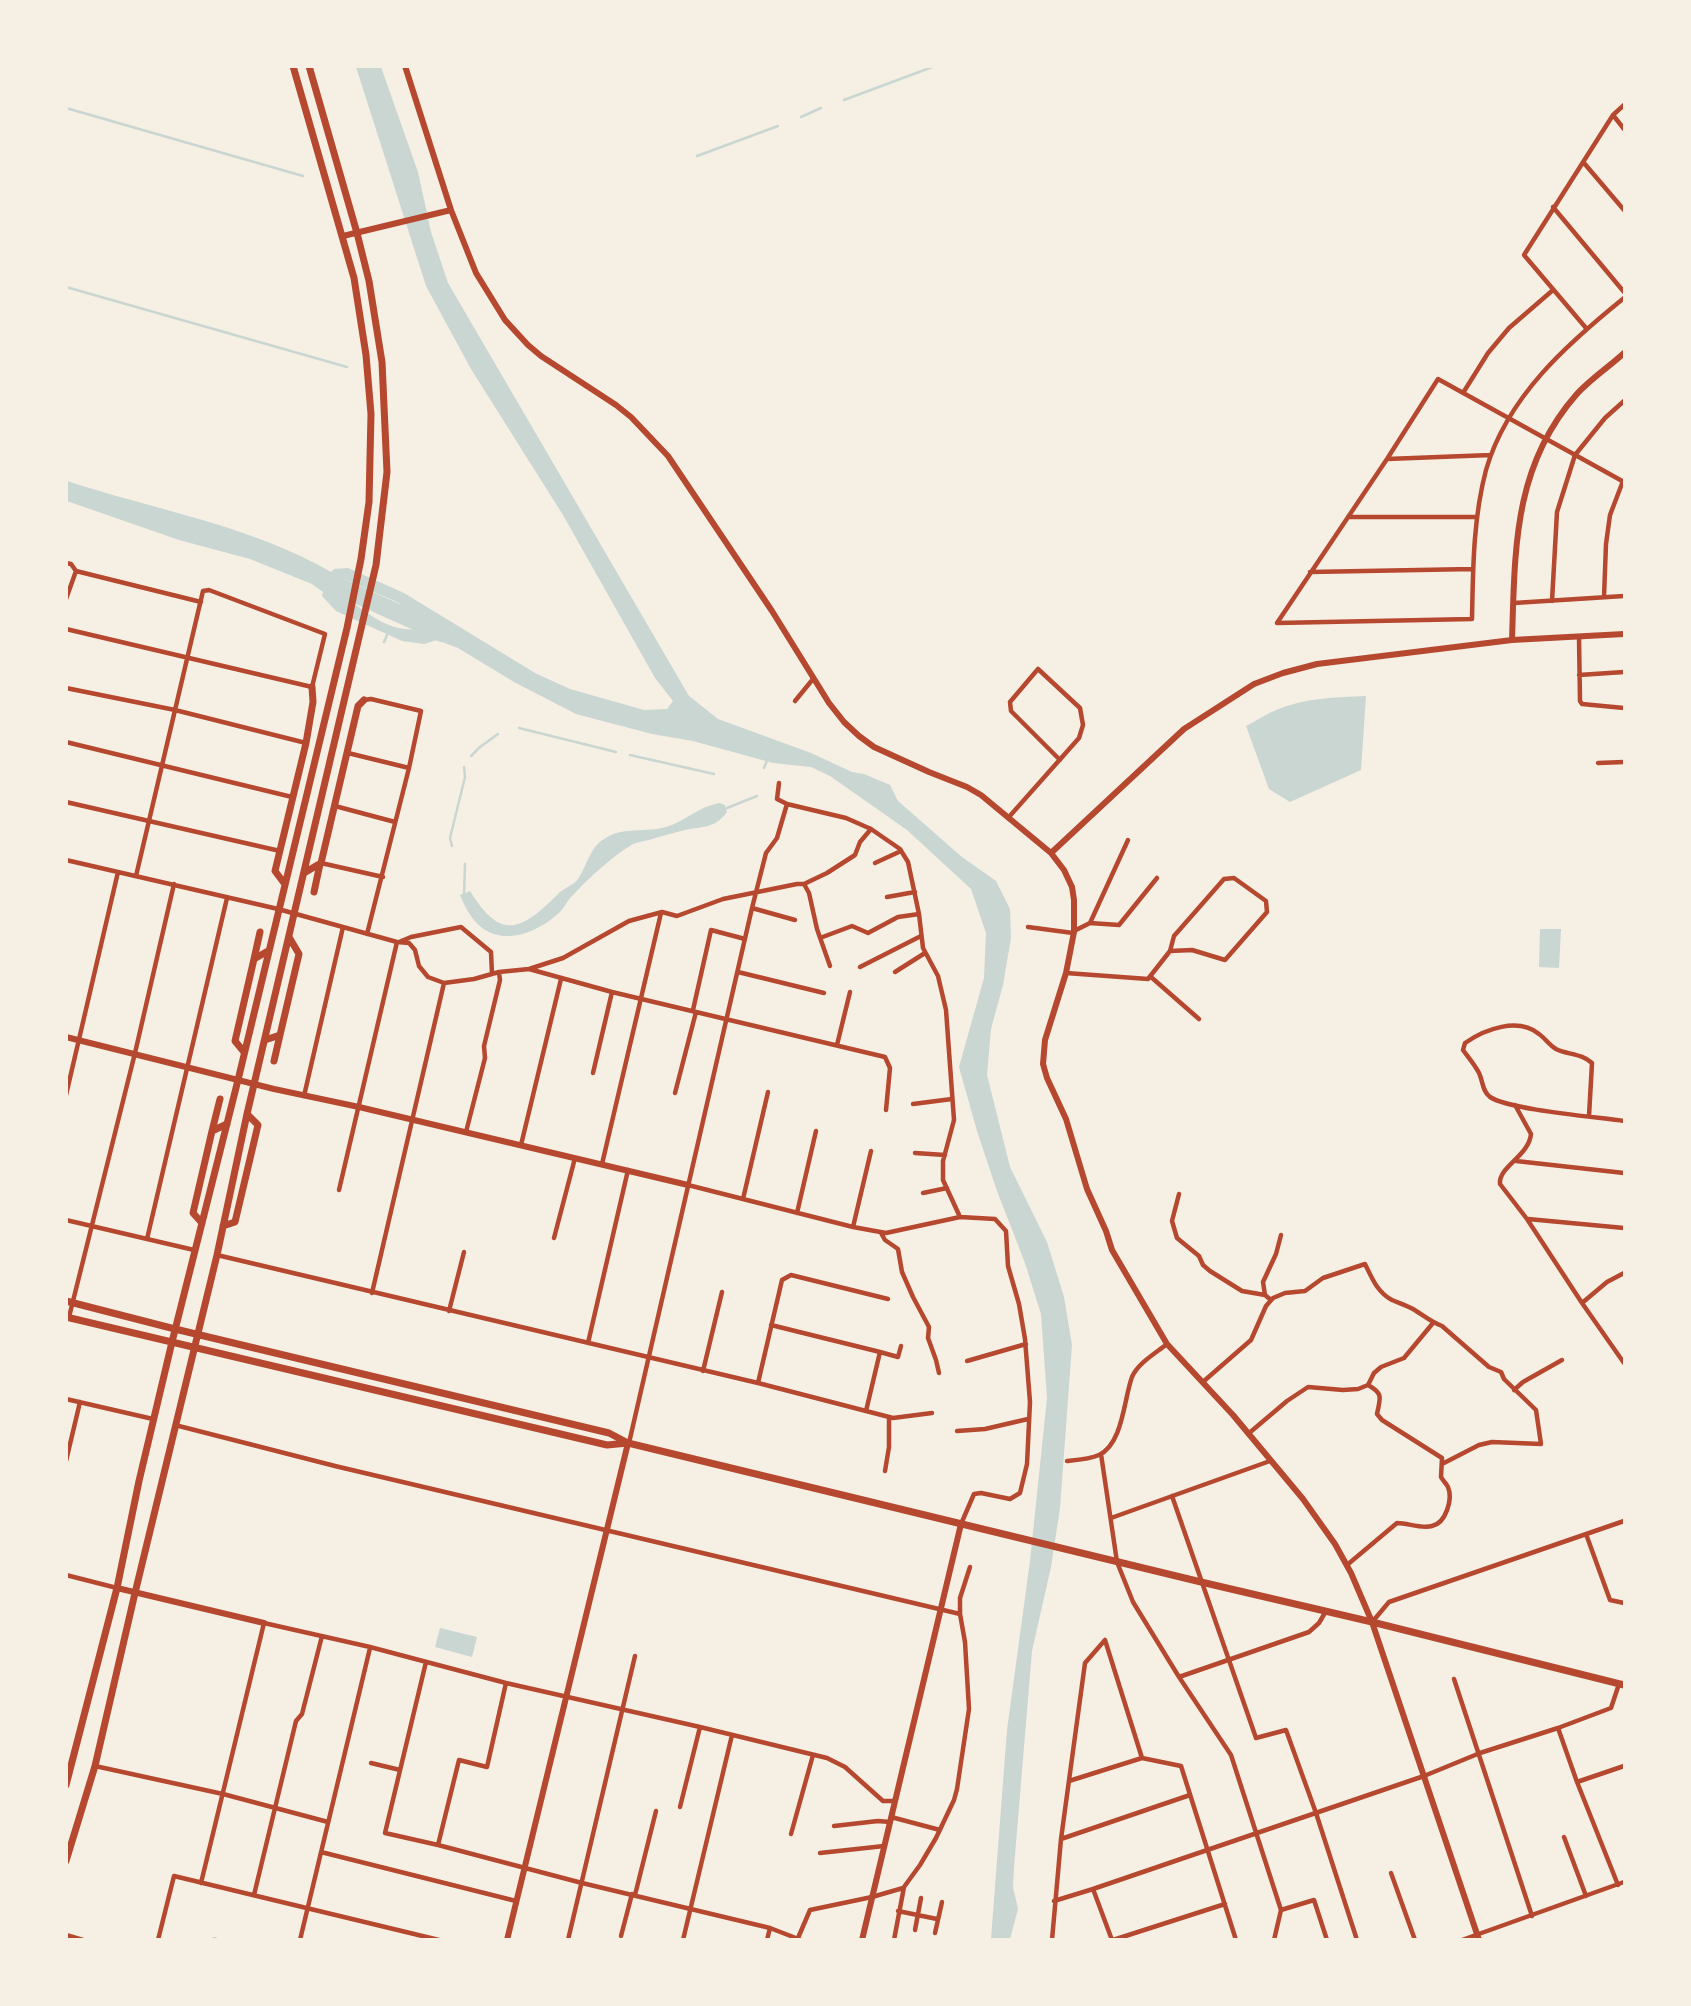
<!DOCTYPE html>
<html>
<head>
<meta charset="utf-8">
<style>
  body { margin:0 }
  #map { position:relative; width:1691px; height:2006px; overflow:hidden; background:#f6efe4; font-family:Ubuntu,sans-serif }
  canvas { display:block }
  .frame { position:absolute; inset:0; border:68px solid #f6efe4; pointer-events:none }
</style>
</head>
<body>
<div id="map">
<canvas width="1691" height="2006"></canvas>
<div class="frame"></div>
</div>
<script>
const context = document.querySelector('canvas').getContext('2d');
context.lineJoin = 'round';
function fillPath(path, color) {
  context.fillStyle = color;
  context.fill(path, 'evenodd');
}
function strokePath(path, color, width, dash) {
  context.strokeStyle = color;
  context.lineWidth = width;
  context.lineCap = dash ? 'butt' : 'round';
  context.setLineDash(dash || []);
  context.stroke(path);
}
const water = new Path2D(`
  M356 67H381L418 172 431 232 448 283 689 696 718 719 811 753 852 772 864 774 890 785 898 801 962 857 996 881 1010 909 1011 938 1003 985 991 1029 987 1075 1010 1167 1047 1242 1064 1297 1072 1345 1060 1508 1051 1567 1032 1651 1014 1867 1013 1887 1018 1909 1010 1939H991L1007 1730 1030 1561 1047 1398 1041 1314 1025 1263 997 1191 977 1131 959 1067 984 978 986 933 971 889 907 830 830 776 811 767 773 763 693 741 652 734 576 714 514 682 458 648 437 640 424 644 402 641 336 611 322 596 323 592 312 584 250 559 179 540 67 501V481C155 510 250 525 331 572L334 569 348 568 404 593 535 673 570 689 644 710 667 709 673 701 655 678 563 515 471 369 426 286ZM342 578 397 602 422 618 421 629C388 633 368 613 342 595L339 592Z
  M1366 696 1361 770 1290 802 1269 789 1246 726C1256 721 1266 714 1276 710 1304 698 1336 697 1366 696Z
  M719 803 725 805 727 812C714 829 704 826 685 830 673 833 661 836 649 840 644 841 638 842 633 844 611 857 589 878 572 896 567 901 564 908 559 913 538 932 505 946 481 927 471 919 465 907 460 895L470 891C500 940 520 932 557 895 563 888 573 886 578 879 587 866 590 847 604 839 623 826 645 833 666 827 686 821 698 807 719 803Z
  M1540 929H1561L1559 968 1539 967Z
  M440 1628 477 1637 472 1657 435 1647Z`);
const stream = new Path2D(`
  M844 100 935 66
  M66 108 303 176
  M801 117 821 108
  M697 156 778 126
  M66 287 347 367
  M384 642 387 635
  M519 728 616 752
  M630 755 714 774
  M471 756 480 747 498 734
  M764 768 768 758
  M727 808 757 796
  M452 846 450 838 465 777 464 767
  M464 894 465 864`);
const river = new Path2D(`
  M320 578 442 633`);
const minor = new Path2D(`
  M1613 115 1624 129
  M1584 163 1624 210
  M1553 207 1624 292
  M1624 298C1567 344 1507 397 1486 470 1473 519 1473 570 1472 619L1277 623 1387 459 1438 379 1624 482
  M1586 328 1524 255 1613 115 1624 105
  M1463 393 1488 353 1509 328 1553 290
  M1387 459 1491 455
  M1348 517H1477
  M66 563 71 564 76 571 66 599
  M76 571 201 602
  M1310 572 1473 569
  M1604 597 1606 544 1610 515 1623 481
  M1552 601 1557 512 1575 455 1605 418 1624 401
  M1514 603 1624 596
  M66 629 312 687 325 634 209 590 203 591C180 686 158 781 136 876
  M1579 637 1580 701 1582 704 1624 708
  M1579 675 1624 672
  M66 688 175 710 306 743
  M364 700 371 699 421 711 409 768 367 934
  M795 701 813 679
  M66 742 292 797
  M348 753 409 768
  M1598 763 1624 762
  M66 802 280 851
  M787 804 846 818 871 829 900 849 908 862 919 914 923 948 938 976 946 1010 954 1120 943 1161V1180L960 1217
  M335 806 395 822
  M1008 818 1079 738 1083 725 1080 708 1038 669 1010 702 1011 711 1060 760
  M66 860 278 909 397 942 409 943 415 950 419 966 428 977 444 983 474 979 499 972 529 969 563 958 629 921 662 912 677 916 723 899 797 884H804L809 893 817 929 830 966
  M321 863 383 877
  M875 863 901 851
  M804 884 827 873 855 855 860 842 871 829
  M887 897 915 892
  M752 908 795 920
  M1090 923 1128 840
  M1028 927 1073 933
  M1074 931 1090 923 1119 925 1157 878
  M820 938 852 926 868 933 898 917 919 914
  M399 942 411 937 461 927 491 952 492 974
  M860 967 921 936
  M529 969 612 992 885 1057 890 1068 886 1110
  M738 972 824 993
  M895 972 925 953
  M1066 973 1148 979 1170 951 1192 950 1225 960 1267 912 1266 901 1234 878 1224 879 1174 936 1170 951
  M1151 977 1199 1019
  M693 1010 711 930 745 939
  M837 1045 850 992
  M593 1073 612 992
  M675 1093 696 1012
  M66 1095 118 872
  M304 1096 343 927
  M913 1104 952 1099
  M1515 1105 1531 1134C1529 1156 1498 1167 1500 1184L1527 1219 1582 1303 1624 1363
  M1589 1116 1592 1063C1581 1053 1568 1055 1556 1049 1549 1045 1545 1038 1539 1034 1518 1017 1485 1029 1465 1043L1463 1050C1468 1057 1475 1065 1479 1073 1483 1081 1482 1091 1490 1097 1510 1110 1597 1117 1624 1121
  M466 1132 485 1058 484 1046 500 980 499 972
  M521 1145 561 979
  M915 1153 945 1155
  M1516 1161 1624 1173
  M602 1164 661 913
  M688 1185 853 1227 886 1233 960 1217 995 1219 1006 1231 1008 1266 1019 1304 1025 1339 1030 1402 1027 1464 1020 1493 1010 1499 981 1493 974 1494 961 1524
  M339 1190 397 942
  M923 1193 947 1188
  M1179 1194 1172 1221 1177 1238 1199 1256 1203 1265 1210 1271 1242 1291 1265 1295 1271 1300
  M743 1199 768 1092
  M797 1213 816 1131
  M1528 1219 1624 1228
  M66 1220 194 1250
  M853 1227 871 1151
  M881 1233 885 1240 898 1249 902 1272 913 1297 929 1327 928 1338 936 1360 939 1373
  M554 1238 575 1158
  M147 1239 227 898
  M217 1255 758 1383 893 1418 932 1413
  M372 1293 444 983
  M1265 1295 1263 1282 1276 1254 1281 1235
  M1582 1303 1607 1282 1624 1273
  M449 1311 464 1252
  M69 1317 135 1053 174 884
  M771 1325 880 1352 866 1411
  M588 1343 628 1170
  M880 1352 898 1357 901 1346
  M967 1361 1026 1344
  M703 1371 722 1292
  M1204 1381 1251 1340 1266 1306 1273 1298 1285 1293 1305 1291 1323 1278 1365 1264C1372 1278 1377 1292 1392 1300 1399 1303 1406 1305 1413 1309 1423 1315 1431 1322 1442 1326L1489 1367 1501 1372 1504 1379 1536 1410 1541 1444 1492 1442 1479 1445 1442 1464
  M758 1383 782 1280 791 1275 888 1299
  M1368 1385 1374 1373 1381 1367 1404 1358 1433 1323
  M1514 1390 1523 1382 1562 1360
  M66 1399 153 1419
  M175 1425 335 1466 960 1614 965 1642 969 1709 957 1789 954 1800 936 1838 920 1865 904 1887 894 1940
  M957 1431 985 1429 1028 1419
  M1248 1434 1287 1401 1308 1387 1343 1390 1358 1389 1368 1385C1384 1394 1380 1398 1377 1414L1382 1420 1442 1458 1441 1477C1443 1481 1446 1483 1448 1487 1453 1499 1446 1523 1432 1526 1421 1529 1408 1523 1397 1523L1347 1565
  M629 1443 752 908 766 853 777 838 787 804 777 799 779 783
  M1101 1454 1117 1562 1133 1602 1179 1677 1231 1755 1281 1910 1274 1940
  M66 1461 80 1402
  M1067 1461C1077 1460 1090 1459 1099 1455 1123 1444 1124 1398 1132 1377 1138 1363 1156 1353 1167 1344
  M885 1471 889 1447V1417
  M1172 1496 1256 1738 1286 1730 1316 1813 1357 1940
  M1111 1518 1270 1461
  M1586 1534 1610 1600 1624 1603
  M66 1575 117 1588
  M960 1614V1598L970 1567
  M1373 1621 1389 1602 1624 1521
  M426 1662 385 1833 438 1845 582 1883 770 1928 801 1940
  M1179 1677 1309 1632 1319 1623 1326 1611
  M1454 1679 1532 1916
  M1558 1728 1577 1782 1624 1766
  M371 1763 400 1770
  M95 1766 223 1794 328 1822
  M1069 1781 1142 1758
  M1577 1782 1618 1885
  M680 1807 700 1727
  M891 1817 940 1830
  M834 1826 878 1821 890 1822
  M791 1834 813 1755
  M1564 1837 1586 1896
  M1061 1839 1190 1795
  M438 1845 459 1760 487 1767 506 1683
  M321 1852 516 1901
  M820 1853 884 1846
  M1391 1873 1415 1940
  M201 1883 264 1623 370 1647 506 1683 700 1727 827 1758 845 1767 883 1801H895
  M1093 1889 1112 1940
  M254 1895 296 1721 302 1714 322 1636
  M635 1895 656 1811
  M1054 1901 1093 1889 1424 1776 1480 1753 1558 1728 1611 1708 1619 1684
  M1281 1910 1314 1900 1327 1940
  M898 1911 937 1919
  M915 1930 921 1898
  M935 1933 942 1902
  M66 1935 83 1940
  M621 1936 632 1894
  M798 1938 810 1910 872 1897 903 1888
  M158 1940 174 1876 439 1940
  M213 1940H216
  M300 1940 370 1648
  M568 1940 635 1656
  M683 1940 732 1735
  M767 1940 770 1928
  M1052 1940 1061 1839 1085 1663 1105 1640 1142 1758 1181 1766 1236 1940
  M1113 1940 1225 1904
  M1462 1940 1624 1882`);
const tertiary = new Path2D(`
  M405 66 451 210 476 273 505 320 528 345 541 356 616 405 631 417 668 456 772 611 829 703 844 722 859 736 874 747 929 772 967 787 981 795 1051 853 1064 870 1072 887 1074 900V932L1066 973 1045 1040 1043 1064 1047 1078 1066 1119 1087 1189 1106 1231 1112 1250 1167 1344 1233 1415 1303 1499 1335 1544 1351 1573 1372 1622 1479 1940
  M343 236 451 210
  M1512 640C1515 550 1513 467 1576 395 1589 380 1609 367 1624 353
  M1051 853 1184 729 1254 684 1283 673 1317 664 1512 640 1624 634
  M66 1037 274 1089 359 1107 688 1185
  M117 1588 264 1623
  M507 1940 628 1443
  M862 1940 961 1524`);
const primary = new Path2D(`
  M304 873 321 863 358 706 364 700
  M284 883 275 871 306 743 313 702 312 687
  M314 892 320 864
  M254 959 260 932
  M265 1040 280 1035 299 954 289 937
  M244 1052 235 1041 254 959 268 951
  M274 1061 280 1035
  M212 1131 220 1099
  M202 1223 193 1213 212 1131 227 1124
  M223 1226 235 1222 258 1125 247 1114
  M66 1301 175 1329 609 1433 628 1443 1201 1582 1372 1622 1624 1685
  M66 1317 607 1445 628 1443
  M66 1785 117 1588 139 1481 172 1342 238 1080 347 628 361 559 369 502 371 414 366 355 354 278 293 66
  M66 1861 95 1766 135 1593 217 1255 247 1114 376 565 387 472 382 362 369 281 357 233 309 66`);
fillPath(water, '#c9d6d2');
strokePath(stream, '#c9d6d2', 2.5);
strokePath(river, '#c9d6d2', 18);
strokePath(minor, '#b5482f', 4.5);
strokePath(tertiary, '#b5482f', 6);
strokePath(primary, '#b5482f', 7);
</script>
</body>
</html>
